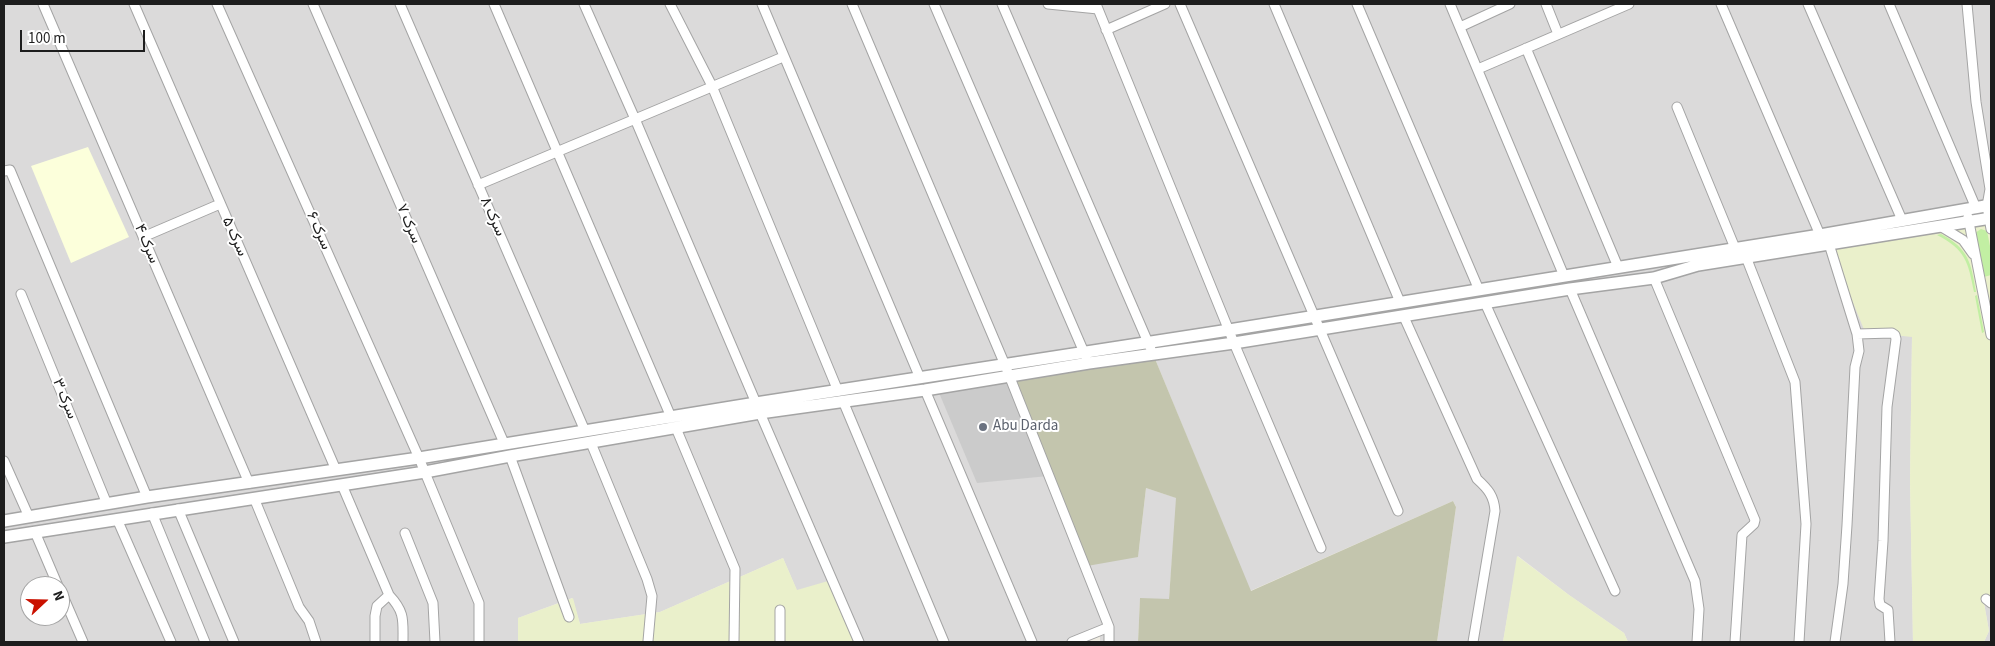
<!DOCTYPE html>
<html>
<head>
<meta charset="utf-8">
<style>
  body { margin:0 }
  #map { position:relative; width:1995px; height:646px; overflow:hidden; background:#efece2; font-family:"Source Sans 3",sans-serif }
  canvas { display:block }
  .frame { position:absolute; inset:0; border:5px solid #1d1d1d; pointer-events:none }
  .north { position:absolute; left:20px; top:576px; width:50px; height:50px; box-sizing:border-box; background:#fff; border:1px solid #a5a5a5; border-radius:50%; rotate:69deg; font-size:14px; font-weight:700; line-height:20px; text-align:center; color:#1d1d1d }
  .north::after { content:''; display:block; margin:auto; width:18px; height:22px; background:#ca1100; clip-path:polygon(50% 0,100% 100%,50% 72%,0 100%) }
  .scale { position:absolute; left:20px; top:30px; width:125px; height:22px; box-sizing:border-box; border:2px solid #1d1d1d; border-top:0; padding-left:6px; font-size:15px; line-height:18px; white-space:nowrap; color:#1d1d1d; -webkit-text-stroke:4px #fff; paint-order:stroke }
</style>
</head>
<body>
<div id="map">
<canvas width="1995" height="646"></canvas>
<div class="frame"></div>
<div class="north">N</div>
<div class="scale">100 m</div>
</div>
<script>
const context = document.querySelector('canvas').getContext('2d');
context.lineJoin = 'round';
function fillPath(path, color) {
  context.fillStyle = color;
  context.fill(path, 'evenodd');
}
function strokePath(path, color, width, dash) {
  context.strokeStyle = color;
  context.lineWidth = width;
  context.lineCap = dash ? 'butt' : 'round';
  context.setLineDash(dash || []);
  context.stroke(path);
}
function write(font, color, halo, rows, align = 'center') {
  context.font = font + ' "Source Sans 3",Vazirmatn,sans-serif';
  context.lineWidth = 4;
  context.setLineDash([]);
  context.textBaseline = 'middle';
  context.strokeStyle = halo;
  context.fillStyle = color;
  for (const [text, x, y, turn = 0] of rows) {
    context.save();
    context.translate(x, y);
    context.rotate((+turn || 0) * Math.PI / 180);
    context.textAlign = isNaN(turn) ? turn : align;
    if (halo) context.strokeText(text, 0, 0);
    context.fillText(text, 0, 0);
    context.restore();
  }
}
const residential = new Path2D(`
  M4 4H1991V218L1912 337 1910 481 1913 642H1628L1624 633 1569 595 1518 556 1503 642H1437L1456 507 1453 501 1250 591 1153 354 1138 557 1146 488 1177 498 1169 599H1140L1138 642H1100V636L1083 642H861L797 591 783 558 660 612 580 624 572 598 518 618V642H4ZM30 586H60V616H30Z
  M1991 598V642H1984L1989 631 1984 603Z`);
const education = new Path2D(`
  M88 147 129 237 71 263 31 166Z`);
const religious = new Path2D(`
  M1005 376 1048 476 977 483 937 388Z`);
const construction = new Path2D(`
  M1153 354 1251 591 1453 501 1456 507 1437 642H1138L1140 598 1169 599 1176 498 1146 488 1138 557 1087 566 1005 376Z`);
const farmland = new Path2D(`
  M1991 218V598L1984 603 1989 631 1984 642H1913L1910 481 1912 337 1865 332 1829 244Z
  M1517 556 1569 595 1624 633 1628 642H1503Z
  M783 558 797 590 835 579 861 642H518V618L573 598 580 624 660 612Z`);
const grass = new Path2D(`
  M1981 229 1987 231 1991 251V275L1984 277 1975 233Z
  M1941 234C1969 249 1971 263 1976 292H1974C1968 262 1966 250 1937 235Z
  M1977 295 1984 332 1982 333 1975 296Z`);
const minor = new Path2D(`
  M43 4 249 483
  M134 4 336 470
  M217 4 419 458 479 603V642
  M313 4 504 443
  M400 4 585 431
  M494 4 671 417
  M584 4 635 119 756 403
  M670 4 712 86 838 391
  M762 4 920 378
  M852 4 1005 365 1109 627V642
  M934 4 1086 357
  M1002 4 1153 354
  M1048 4 1098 9
  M1096 4 1234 343 1321 548
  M1180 4 1398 511
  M1274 4 1400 302
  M1357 4 1479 290
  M1450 4 1564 276
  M1546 4 1558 34
  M1721 4 1820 235
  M1808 4 1902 220
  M1889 4 1976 208
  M1967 4 1976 102 1990 189 1987 206 1991 229
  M1460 27 1510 4
  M1106 30 1165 4
  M1526 48 1618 267
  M1478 69 1629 4
  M1677 107 1735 248
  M4 171 10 170 147 497
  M478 185 783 57
  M1968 217 1991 335
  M1940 226 1963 240 1973 254
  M143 237 220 204
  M1829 244 1857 334 1859 351 1855 367 1847 525 1843 584 1835 642
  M1746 257 1795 382 1806 524 1799 642
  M1654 278 1755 520 1754 524 1742 535 1735 642
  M1570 289 1695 581 1699 609 1697 642
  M21 294 107 504
  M1485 303 1615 591
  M1404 317 1477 479C1488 489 1494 496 1495 511L1473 642
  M1857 334 1892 333 1895 335 1896 339 1887 407 1883 541 1879 599 1880 605 1888 610 1890 642
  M925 390 1032 642
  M843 401 944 642
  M760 413 859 642
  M676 428 735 569 734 642
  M591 443 647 579 652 596 648 641
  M510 456 569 617
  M4 461 29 517
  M342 485 389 595C405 612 403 620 403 642
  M254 498 299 607 309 621 316 642
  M178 509 234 642
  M152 513 205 642
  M117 519 171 642
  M35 532 58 586
  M405 533 433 603 435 642
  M60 589 83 642
  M1986 599 1991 603
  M375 642V616L377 606 389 595
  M780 642V610
  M1072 642 1109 627`);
const tertiary = new Path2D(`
  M4 521 147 497 419 458 756 403 1229 330 1820 235 1991 205
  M4 537 425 472 510 456 760 413 925 390 1089 363 1234 343 1570 289 1654 278 1698 265 1991 218`);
const markers = [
  [983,427,5,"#6b7280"]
];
const streetNames = [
  ["سرک ۸",492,217,66],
  ["سرک ۷",408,224,67],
  ["سرک ۶",318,231,66],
  ["سرک ۵",234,237,66],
  ["سرک ۴",146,244,67],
  ["سرک ۳",64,399,68]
];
const worshipNames = [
  ["Abu Darda",993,427]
];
fillPath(residential, '#dbdada');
fillPath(education, '#fcffdb');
fillPath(religious, '#cbcbcb');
fillPath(construction, '#c3c5ad');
fillPath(farmland, '#eaf0cb');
fillPath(grass, '#c2efa3');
strokePath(minor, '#a4a4a4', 11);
strokePath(tertiary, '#a4a4a4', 14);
strokePath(minor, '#fff', 9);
strokePath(tertiary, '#fff', 11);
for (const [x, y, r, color] of markers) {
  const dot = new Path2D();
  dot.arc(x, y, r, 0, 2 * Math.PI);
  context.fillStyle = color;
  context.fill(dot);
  strokePath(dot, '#fff', 2);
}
write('15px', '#1d1d1d', '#fff', streetNames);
write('15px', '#5b616d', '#fff', worshipNames, 'left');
</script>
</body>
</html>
